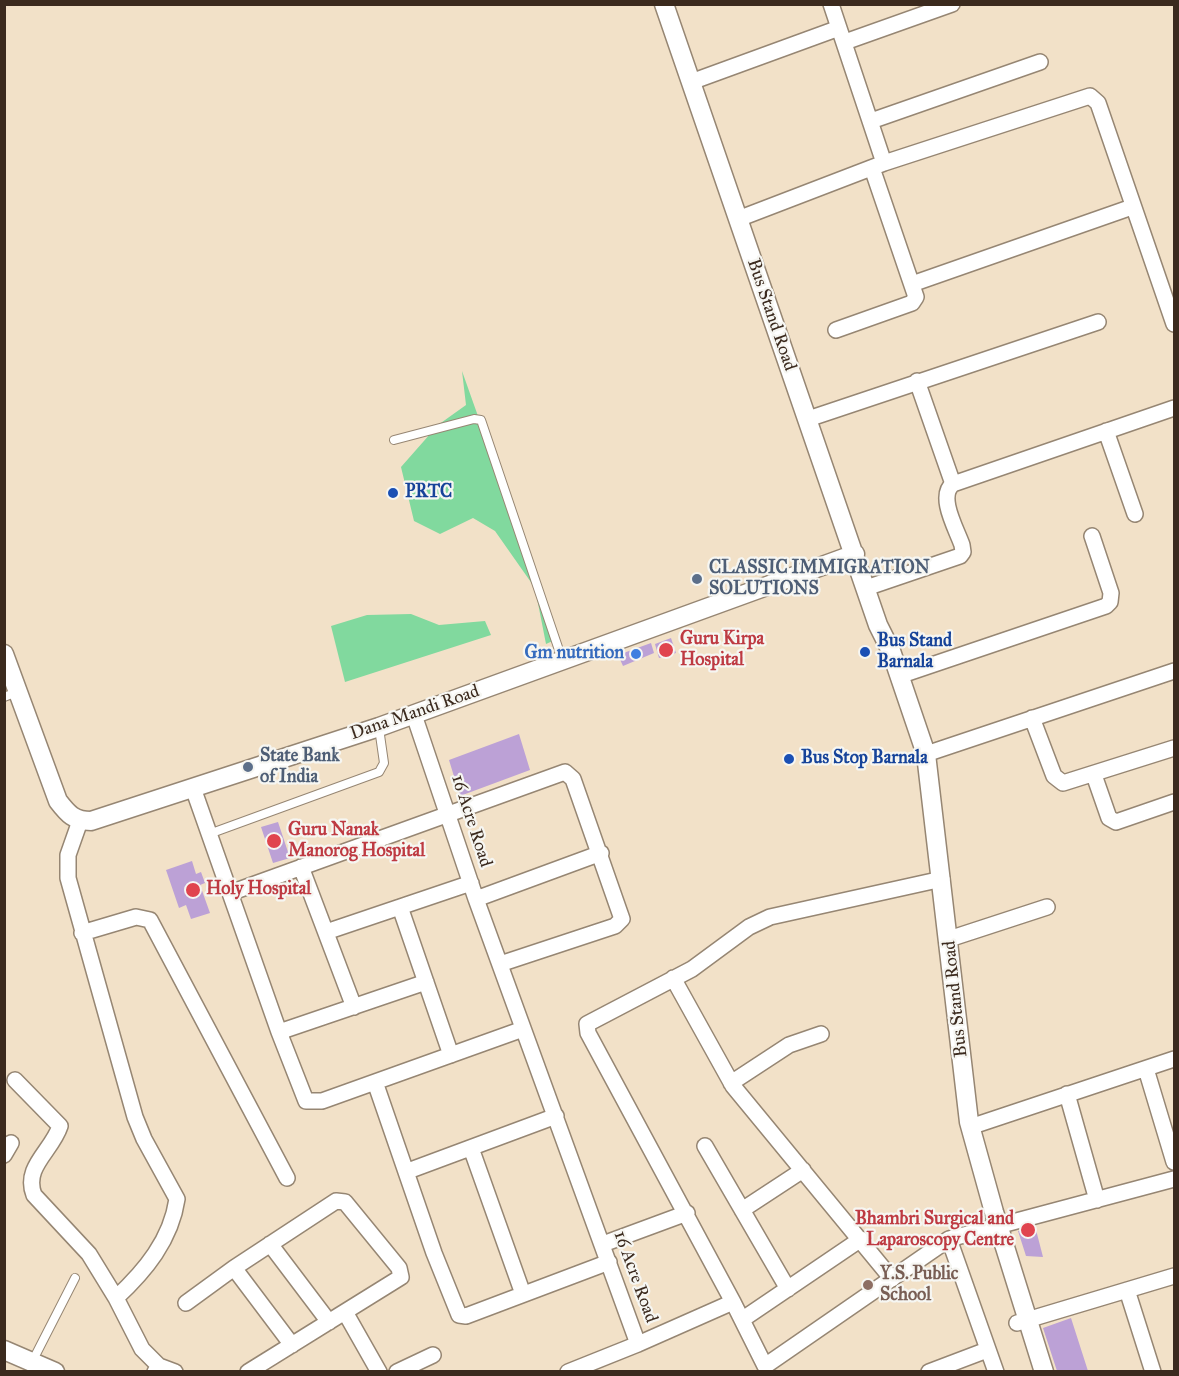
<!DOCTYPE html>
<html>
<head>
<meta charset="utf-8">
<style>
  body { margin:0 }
  #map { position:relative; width:1179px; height:1376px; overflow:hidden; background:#f2e1c8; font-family:"IM FELL Great Primer",serif }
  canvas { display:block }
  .frame { position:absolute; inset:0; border:6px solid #3b2a1e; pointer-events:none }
</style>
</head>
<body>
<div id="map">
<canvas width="1179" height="1376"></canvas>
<div class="frame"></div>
</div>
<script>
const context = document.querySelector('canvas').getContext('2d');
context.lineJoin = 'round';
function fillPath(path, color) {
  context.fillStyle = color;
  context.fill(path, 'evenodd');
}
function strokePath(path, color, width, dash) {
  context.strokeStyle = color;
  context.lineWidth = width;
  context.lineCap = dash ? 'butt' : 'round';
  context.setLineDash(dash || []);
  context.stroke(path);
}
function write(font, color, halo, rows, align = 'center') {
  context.font = font + ' "IM FELL Great Primer",serif';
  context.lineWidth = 4.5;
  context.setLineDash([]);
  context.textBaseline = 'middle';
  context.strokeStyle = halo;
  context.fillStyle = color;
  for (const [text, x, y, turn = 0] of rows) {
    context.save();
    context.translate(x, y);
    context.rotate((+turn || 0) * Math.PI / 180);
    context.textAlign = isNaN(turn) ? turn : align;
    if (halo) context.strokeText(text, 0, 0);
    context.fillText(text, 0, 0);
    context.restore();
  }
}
const green = new Path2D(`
  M462 371 557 639 546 644 535 588 495 531 473 518 440 534 414 521 401 467 438 425 466 405Z
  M411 614 439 625 485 621 491 635 345 682 331 626 367 615Z`);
const building = new Path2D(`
  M671 638 676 653 659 658 655 644Z
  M651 643 654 653 623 666 618 655Z
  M519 734 530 770 460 796 449 760Z
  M278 822 290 858 273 863 261 827Z
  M192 861 196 874 201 872 205 883 200 885 210 913 191 919 186 905 179 908 166 870Z
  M1035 1226 1043 1257 1026 1256 1018 1231Z
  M1071 1318 1088 1371H1057L1043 1328Z`);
const service = new Path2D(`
  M394 440 474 419 481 420 562 659
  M4 697 17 692
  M209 834 379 772 384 763 379 728
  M32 1362 75 1278`);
const minor = new Path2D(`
  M831 4 884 163
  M845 42 952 4
  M691 82 839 28
  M871 121 1040 62
  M738 219 884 163 1090 96 1098 103 1174 324
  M912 284 1132 207
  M836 330 912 303 916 297 872 168
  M917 381 953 484
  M808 419 1098 322
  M1106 431 1135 514
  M866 588 960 556 963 552 962 545C957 530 937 496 953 484L1174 408
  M899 676 1106 606 1110 602 1111 593 1092 536
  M414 715 476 899 638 1344 733 1302 765 1366 949 1239 996 1372
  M1032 718 1054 776 1063 783 1174 748
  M926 754 1174 671
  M1094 775 1109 818 1116 822 1174 802
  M193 788 279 1032 306 1101H322L523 1029
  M80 821 68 855V878L135 1117 144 1139 177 1199C171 1240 145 1271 116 1298L142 1349 159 1366
  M301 867 354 1007
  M230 893 565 772 573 779 622 919 615 926 500 964
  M476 899 601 853
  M400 907 451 1055
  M326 932 471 883
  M82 933 136 917 150 920 287 1178
  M949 939 1047 907
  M673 978 733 1086 892 1279
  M279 1032 426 982
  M1146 1069 1174 1162
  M15 1080 60 1126C52 1151 23 1167 34 1195L89 1254 116 1298
  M375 1082 434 1253 459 1315 466 1316 609 1262
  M731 1083 789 1045 821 1034
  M1067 1094 1097 1200
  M970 1127 1174 1059
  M705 1146 788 1289
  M471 1148 523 1294
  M4 1155 11 1143
  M408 1171 556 1116
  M742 1210 803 1170
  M949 1239 1174 1179
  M270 1244 329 1322
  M603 1244 687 1213
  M234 1268 292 1345
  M1127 1290 1153 1372
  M733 1302 588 1033 587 1024 692 969 749 927 770 917 942 879
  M186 1303 234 1268 336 1201 345 1202 399 1268 401 1277 248 1372
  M345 1312 379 1372
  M743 1319 861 1239
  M1017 1323 1174 1276
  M155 1372 159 1366 175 1372
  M397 1372 433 1355
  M568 1372 638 1344
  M929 1372 987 1350`);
const tertiary = new Path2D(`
  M664 4 878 625 891 651 926 754 969 1122 994 1212 1044 1372
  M4 654 58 801C68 814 74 821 91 821L379 727 855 554
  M4 1350 55 1372`);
const markers = [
  [393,493,6,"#1a4fb4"],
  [697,579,6,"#5c6f8a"],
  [666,650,8,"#e0444e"],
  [865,652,6,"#1a4fb4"],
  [636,654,6,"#3f7fe0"],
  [789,759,6,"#1a4fb4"],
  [248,767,6,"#5c6f8a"],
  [274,841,8,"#e0444e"],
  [193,890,8,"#e0444e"],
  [1028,1230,8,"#e0444e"],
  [868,1285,6,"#8d6e63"]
];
const streetNames = [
  ["Bus Stand Road",771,315,71],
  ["Dana Mandi Road",415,713,-19],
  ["16 Acre Road",471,821,72],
  ["Bus Stand Road",956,999,-96],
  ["16 Acre Road",635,1277,70]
];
const transitNames = [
  ["PRTC",405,493],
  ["Bus Stand",877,642],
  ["Barnala",877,663],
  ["Bus Stop Barnala",801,759]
];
const serviceNames = [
  ["CLASSIC IMMIGRATION",709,569],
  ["SOLUTIONS",709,590],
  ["State Bank",260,757],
  ["of India",260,778]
];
const healthNames = [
  ["Guru Kirpa",680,640],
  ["Hospital",680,661],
  ["Guru Nanak",288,831],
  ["Manorog Hospital",288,852],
  ["Holy Hospital",206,890],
  ["Bhambri Surgical and",1014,1220,"right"],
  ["Laparoscopy Centre",1014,1241,"right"]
];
const shopNames = [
  ["Gm nutrition",624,654]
];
const educationNames = [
  ["Y.S. Public",880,1275],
  ["School",880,1296]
];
fillPath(green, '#81d99e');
fillPath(building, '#bca1d6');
strokePath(service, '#968673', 10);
strokePath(minor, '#968673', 18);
strokePath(tertiary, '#968673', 21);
strokePath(service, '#fff', 8);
strokePath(minor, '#fff', 15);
strokePath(tertiary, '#fff', 18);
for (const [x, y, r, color] of markers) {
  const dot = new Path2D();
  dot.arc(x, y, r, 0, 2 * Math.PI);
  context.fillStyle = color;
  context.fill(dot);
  strokePath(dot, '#f6f6f2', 2);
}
write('18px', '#3b2a1e', '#f6f6f2', streetNames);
write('bold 18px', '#164399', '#f6f6f2', transitNames, 'left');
write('bold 18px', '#4e5e75', '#f6f6f2', serviceNames, 'left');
write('bold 18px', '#be3a42', '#f6f6f2', healthNames, 'left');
write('bold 18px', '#366cbe', '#f6f6f2', shopNames, 'right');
write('bold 18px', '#785e54', '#f6f6f2', educationNames, 'left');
</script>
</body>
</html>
